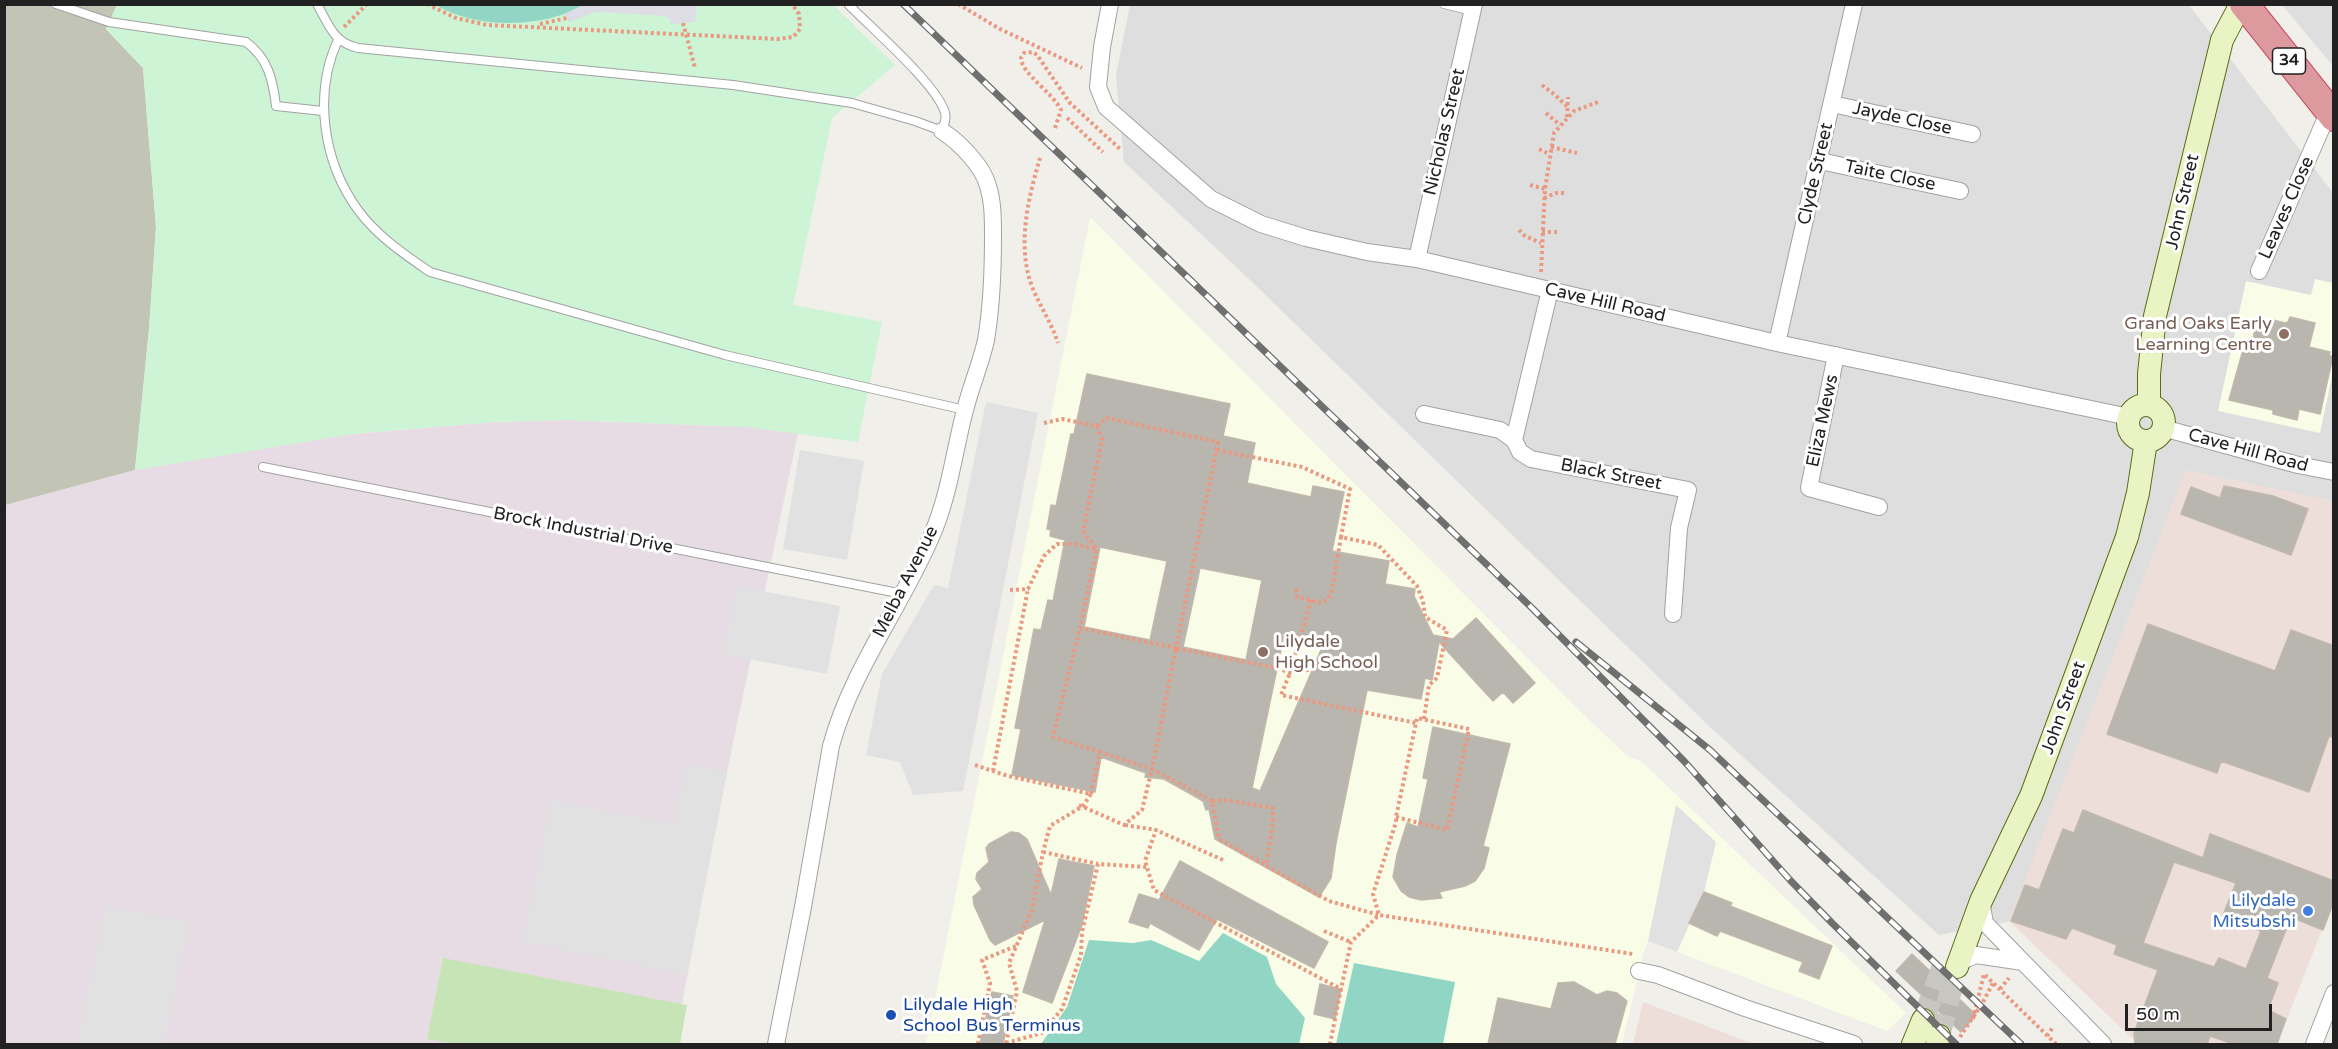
<!DOCTYPE html>
<html>
<head>
<meta charset="utf-8">
<style>
  body { margin:0 }
  #map { position:relative; width:2338px; height:1049px; overflow:hidden; background:#f0efe9; font-family:"Varela Round",sans-serif }
  canvas { display:block }
  .frame { position:absolute; inset:0; border:6px solid #212121; pointer-events:none }
  .scale { position:absolute; left:2125px; top:1004px; width:147px; height:27px; box-sizing:border-box; border:3px solid #212121; border-top:0; padding-left:8px; font-size:18px; line-height:21px; white-space:nowrap; color:#212121; -webkit-text-stroke:4px #fff; paint-order:stroke }
</style>
</head>
<body>
<div id="map">
<canvas width="2338" height="1049"></canvas>
<div class="frame"></div>
<div class="scale">50 m</div>
</div>
<script>
const context = document.querySelector('canvas').getContext('2d');
context.lineJoin = 'round';
function fillPath(path, color) {
  context.fillStyle = color;
  context.fill(path, 'evenodd');
}
function strokePath(path, color, width, dash) {
  context.strokeStyle = color;
  context.lineWidth = width;
  context.lineCap = dash ? 'butt' : 'round';
  context.setLineDash(dash || []);
  context.stroke(path);
}
function write(font, color, halo, rows, align = 'center') {
  context.font = font + ' "Varela Round",sans-serif';
  context.lineWidth = 6;
  context.setLineDash([]);
  context.textBaseline = 'middle';
  context.strokeStyle = halo;
  context.fillStyle = color;
  for (const [text, x, y, turn = 0] of rows) {
    context.save();
    context.translate(x, y);
    context.rotate((+turn || 0) * Math.PI / 180);
    context.textAlign = isNaN(turn) ? turn : align;
    if (halo) context.strokeText(text, 0, 0);
    context.fillText(text, 0, 0);
    context.restore();
  }
}
const residential = new Path2D(`
  M1130 5H2189L2333 193V501L2186 471 2011 921 1939 935 1710 727 1249 279 1124 162 1116 75Z
  M2282 5H2333V66Z`);
const commercial = new Path2D(`
  M2186 470 2333 501V902L2277 1044H2138L2009 921Z
  M1643 1002 1754 1044H1633Z`);
const industrial = new Path2D(`
  M566 420 748 427 798 433 727 772 674 1044H5V505L140 469 353 434 494 422Z`);
const education = new Path2D(`
  M1090 217 1582 713 1628 757 1641 761 1906 1013 1887 1031 1648 941 1643 955 1622 1044H926Z
  M2315 279 2333 283V372L2320 433 2218 411 2246 281 2311 295Z`);
const construction = new Path2D(`
  M5 5H117L106 29 143 68 156 227 149 329 135 470 5 505Z`);
const grass = new Path2D(`
  M443 958 687 1005 680 1044H457L427 1039Z`);
const park = new Path2D(`
  M117 4 833 5 895 65 832 118 793 305 882 322 858 442 748 427 566 420 494 422 353 434 135 470 149 329 156 227 143 68 106 29Z`);
const pitch = new Path2D(`
  M436 5H585C543 28 478 30 436 5Z
  M1223 933 1267 957 1276 984 1305 1018 1299 1044H1041L1067 1007 1089 940 1133 943 1151 940 1199 961Z
  M1354 963 1455 982 1443 1044H1336Z`);
const parking = new Path2D(`
  M986 402 1038 413 963 791 913 795 900 762 866 755 882 674 934 585 948 588Z
  M800 450 864 461 847 560 783 549Z
  M736 586 840 606 827 674 723 654Z
  M686 764 727 772 687 975 523 942 551 800 674 824Z
  M1676 805 1716 842 1704 892 1677 952 1648 941Z
  M106 905 189 922 164 1044H78Z`);
const plaza = new Path2D(`
  M585 4H697V5L695 22 671 24 670 19 664 16 603 12 592 13 569 22 564 14Z`);
const building = new Path2D(`
  M2290 317 2315 323 2309 347 2330 352 2329 356H2333L2320 414 2299 409 2297 420 2273 414V410L2229 400 2243 350 2250 352 2257 321 2272 325 2273 320 2285 323 2288 322Z
  M1087 374 1230 404 1223 436 1255 443 1247 483 1311 497 1313 486 1344 492 1332 551 1389 561 1385 584 1415 589 1414 596 1433 635 1453 639 1476 618 1535 683 1513 703 1503 692 1493 701 1439 642 1432 680 1425 678 1421 699 1367 690 1336 843 1331 878 1319 897 1215 839 1209 809 1206 810 1203 801 1164 779 1145 777 1146 773 1101 757 1095 792 1012 775 1021 729 1015 728 1034 629 1041 630 1048 600 1053 601 1065 540 1050 536 1051 530 1047 529 1051 505 1056 506 1071 434H1074ZM1100 547 1167 561 1150 640 1084 627ZM1200 568 1262 580 1246 660 1183 647ZM1284 635 1324 643 1260 791 1252 788Z
  M2224 486 2273 496 2308 509 2291 555 2181 514 2191 487 2220 498Z
  M2148 624 2275 671 2291 630 2334 646V738L2329 736 2309 792 2221 761 2217 773 2107 734Z
  M1433 727 1510 744 1483 846 1489 848 1484 868 1475 881 1465 886 1439 892 1442 898 1421 900 1409 897 1401 891 1393 877 1397 855 1407 823 1418 827 1428 779 1423 778Z
  M2083 810 2203 858 2210 834 2334 881V901L2323 930 2291 917 2267 978 2278 983 2268 1010 2286 1019 2277 1044H2233L2210 1036 2207 1044H2135L2134 1033 2158 970 2114 954 2117 945 2072 928 2066 939 2011 921 2025 885 2039 890 2063 829 2074 833ZM2174 862 2236 883 2223 915 2261 931 2246 969 2219 958 2214 967 2143 943Z
  M1011 832 1019 833 1027 839 1051 895 1059 859 1094 866 1082 925 1052 1003 1023 992 1045 920 995 945 990 940 974 905 973 897 982 889 976 879 977 873 989 862 986 848 989 844Z
  M1180 861 1328 942 1314 968 1217 919 1199 950 1150 923 1148 928 1129 922 1139 894 1159 900Z
  M1704 892 1732 903 1730 906 1832 946 1819 979 1799 971 1803 962 1720 931 1717 936 1689 923Z
  M1912 954 1976 1015 1961 1032 1896 971Z
  M1574 982 1597 995 1607 991 1617 993 1627 1001 1615 1044H1488L1498 998 1551 1009 1558 983Z
  M1320 984 1341 989 1335 1019 1314 1014Z
  M992 992 1013 996 1003 1044H980Z`);
const secondaryTunnel = new Path2D(`
  M1923 1020 1946 958
  M1939 1036 1957 967`);
const path = new Path2D(`
  M427 4 456 18 487 25 778 39 793 37 800 29 799 14 792 4
  M958 4 1000 29 1082 68
  M683 23 695 68
  M540 24 567 18
  M344 27 367 4
  M1542 85 1555 95 1568 107
  M1546 113 1560 125
  M1567 117 1568 97
  M1067 118 1103 152
  M1055 128 1061 110C1054 94 1021 73 1021 58L1024 53 1033 52 1037 55 1070 103 1120 149
  M1551 147 1577 153
  M1539 149 1549 154
  M1040 158C1028 199 1016 247 1033 289 1041 308 1052 324 1058 343
  M1530 185 1545 189
  M1544 198 1556 193H1566
  M1519 230 1525 236 1541 243
  M1542 232H1559
  M1541 272 1545 189 1554 133 1574 111 1598 102
  M1044 423 1062 419 1097 426 1102 440 1083 531 1097 549 1080 628
  M1097 426 1107 418 1218 442 1176 648 1080 628 1053 737 1100 752
  M1217 450 1302 467 1350 489 1341 537
  M1296 589 1297 597 1322 603 1331 595 1341 537 1378 545 1417 586 1423 601 1425 617 1447 630 1437 678 1429 685 1424 719
  M1010 590 1028 589 1044 556 1057 544H1075L1096 549
  M1311 600 1290 673 1281 695 1416 723
  M975 765 1008 776 1091 794 1083 806 1050 826 1043 852 1032 910 1009 963 1017 991 1006 1044
  M993 771 1028 589
  M1091 794 1100 752 1152 769 1176 648 1277 668 1290 673 1313 669
  M1212 801 1225 800 1273 808V823L1266 865
  M1079 805 1124 825 1142 810 1152 769 1212 801 1219 839 1329 901 1379 915 1351 942 1341 989
  M1396 817 1447 830 1469 729 1417 718 1396 817V822L1373 894 1379 915 1633 954
  M1125 825 1156 830
  M1043 852 1098 864
  M1223 860 1156 830 1145 861 1154 890 1341 989 1330 1044
  M1324 931 1351 942
  M2000 989 2009 978
  M1973 1019 1984 974 2056 1044
  M2047 1036 2053 1027
  M1960 1037 1983 1002 1993 983
  M1006 1043 1042 1033 1062 1009 1081 955 1082 932 1098 864 1147 867
  M978 1044 990 983 982 960 1016 946`);
const lane = new Path2D(`
  M56 4 109 22 246 42C268 58 273 80 276 106L323 111
  M317 4C329 25 333 42 358 48L733 85 852 103 915 121 942 131C944 125 947 119 945 113 938 85 870 27 848 4
  M1444 4 1472 11
  M338 40C313 94 323 162 358 210 377 236 404 254 430 272L725 355 965 410
  M263 467 903 594`);
const street = new Path2D(`
  M1110 4 1102 47 1098 87 1106 107 1211 199 1261 224 1306 238 1367 252 1417 259 1777 343 2129 417
  M1832 104 1972 134
  M1820 161 1960 191
  M1417 259 1474 4
  M2259 271 2329 111
  M1777 343 1854 4
  M1836 355 1809 488 1879 507
  M1424 414 1500 430 1514 440 1520 452 1531 459 1688 490 1679 528 1673 614
  M2163 428 2298 465 2334 472
  M1514 440 1550 290
  M1981 901 1985 923 2103 1044
  M1959 962 1976 955 2023 962
  M1639 971 1658 975 1745 1008 1854 1044
  M776 1044 803 907 831 746C852 669 900 609 931 537 949 497 954 452 965 410 971 386 981 363 986 340 992 305 993 271 993 236 993 219 993 202 988 186 983 166 959 142 942 131
  M2314 1044 2334 993`);
const secondary = new Path2D(`
  M2149 405V374L2155 316 2222 40 2241 4
  M2128 423a18 18 0 1 1 36 0a18 18 0 1 1-36 0Z
  M1957 967 1981 901 2031 796 2127 537 2138 493 2146 441
  M1913 1044 1923 1020
  M1937 1044 1939 1036`);
const highway = new Path2D(`
  M2244 4 2334 117`);
const rail = new Path2D(`
  M903 4 1533 609 1684 761 1790 880 1832 923 1956 1044
  M1576 642 1710 750 2021 1044`);
const markers = [
  [2284,334,6,"#8d6e63"],
  [1263,652,6,"#8d6e63"],
  [2308,911,6,"#3f7fe0"],
  [891,1015,6,"#1a4fb4"]
];
const shields = [
  [2289,61,33]
];
const shieldNames = [
  ["34",2289,61]
];
const streetNames = [
  ["Jayde Close",1902,119,12],
  ["Nicholas Street",1445,132,-77],
  ["Clyde Street",1816,174,-77],
  ["Taite Close",1890,176,12],
  ["John Street",2183,202,-77],
  ["Leaves Close",2287,208,-66],
  ["Cave Hill Road",1605,303,13],
  ["Eliza Mews",1823,421,-78],
  ["Cave Hill Road",2248,451,15],
  ["Black Street",1611,475,11],
  ["Brock Industrial Drive",583,531,11],
  ["Melba Avenue",906,582,-63],
  ["John Street",2064,708,-70]
];
const educationNames = [
  ["Grand Oaks Early",2272,324],
  ["Learning Centre",2272,345],
  ["Lilydale",1275,642,"left"],
  ["High School",1275,663,"left"]
];
const shopNames = [
  ["Lilydale",2296,901],
  ["Mitsubshi",2296,922]
];
const transitNames = [
  ["Lilydale High",903,1005],
  ["School Bus Terminus",903,1026]
];
fillPath(residential, '#dfdede');
fillPath(commercial, '#eededa');
fillPath(industrial, '#e8dce4');
fillPath(education, '#f9fce6');
fillPath(construction, '#c2c4b5');
fillPath(grass, '#c6e4b5');
fillPath(park, '#ccf4d5');
fillPath(pitch, '#91d5c4');
fillPath(parking, '#e1e1e1');
fillPath(plaza, '#dedde6');
fillPath(building, '#b9b5af');
strokePath(building, '#c0b8ad', 1.5);
strokePath(secondaryTunnel, '#c7c6c1', 22, [22, 11]);
strokePath(lane, '#a2a2a2', 10);
strokePath(street, '#a2a2a2', 18);
strokePath(secondary, '#576d13', 24);
strokePath(highway, '#c73d59', 30);
strokePath(path, '#ea9980', 4, [3, 3]);
strokePath(lane, '#fff', 8);
strokePath(street, '#fff', 16);
strokePath(secondary, '#eaf3c4', 22);
strokePath(highway, '#dd9a9e', 28);
strokePath(rail, '#6f6f6f', 7);
strokePath(rail, '#fff', 4.5, [14]);
for (const [x, y, r, color] of markers) {
  const dot = new Path2D();
  dot.arc(x, y, r, 0, 2 * Math.PI);
  context.fillStyle = color;
  context.fill(dot);
  strokePath(dot, '#fff', 2);
}
for (const [x, y, w] of shields) {
  const box = new Path2D();
  box.roundRect(x - w / 2, y - 13, w, 26, 4.5);
  context.fillStyle = '#fff';
  context.fill(box);
  strokePath(box, '#212121', 1.5);
}
write('bold 16px', '#212121', null, shieldNames);
write('18px', '#212121', '#fff', streetNames);
write('18px', '#785e54', '#fff', educationNames, 'right');
write('18px', '#366cbe', '#fff', shopNames, 'right');
write('18px', '#164399', '#fff', transitNames, 'left');
</script>
</body>
</html>
